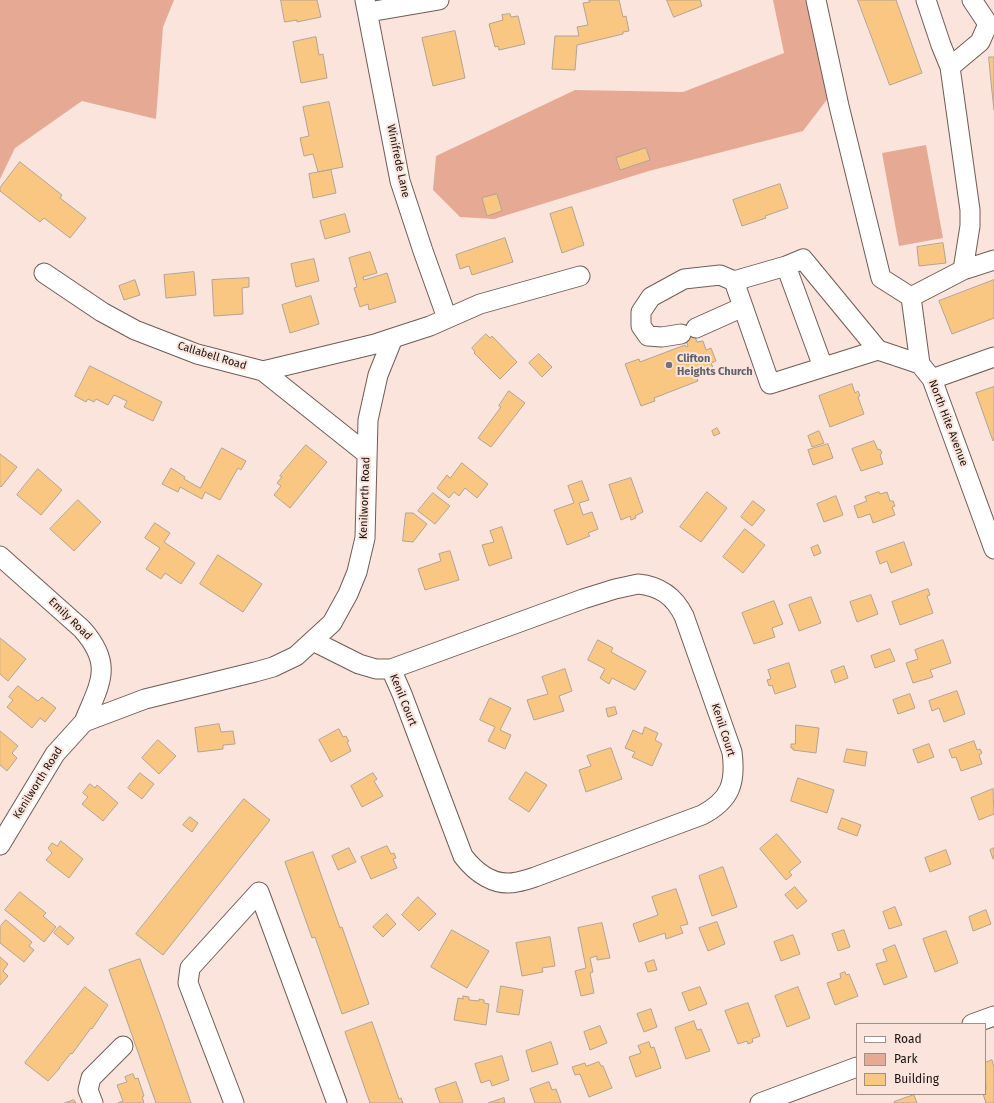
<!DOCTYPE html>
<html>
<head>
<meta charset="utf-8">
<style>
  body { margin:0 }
  #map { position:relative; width:994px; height:1103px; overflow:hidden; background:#fbe4db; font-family:"Fira Sans",sans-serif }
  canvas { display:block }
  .legend { position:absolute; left:856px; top:1023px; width:130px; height:72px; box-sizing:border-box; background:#fbe4db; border:1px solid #a19089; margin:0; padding:5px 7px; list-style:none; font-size:12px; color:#19120f }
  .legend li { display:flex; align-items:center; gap:8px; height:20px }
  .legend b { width:20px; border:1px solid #a19089 }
</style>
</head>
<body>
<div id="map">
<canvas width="994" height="1103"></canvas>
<ul class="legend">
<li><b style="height:5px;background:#fff"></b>Road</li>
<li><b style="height:11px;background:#e6aa94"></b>Park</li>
<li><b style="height:11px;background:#fac783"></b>Building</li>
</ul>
</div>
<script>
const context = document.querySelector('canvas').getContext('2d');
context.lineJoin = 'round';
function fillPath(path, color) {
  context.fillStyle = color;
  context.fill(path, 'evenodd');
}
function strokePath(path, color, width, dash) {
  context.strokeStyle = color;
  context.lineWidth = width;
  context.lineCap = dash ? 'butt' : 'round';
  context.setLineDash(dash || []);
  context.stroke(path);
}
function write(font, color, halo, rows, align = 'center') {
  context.font = font + ' "Fira Sans",sans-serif';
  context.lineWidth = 4;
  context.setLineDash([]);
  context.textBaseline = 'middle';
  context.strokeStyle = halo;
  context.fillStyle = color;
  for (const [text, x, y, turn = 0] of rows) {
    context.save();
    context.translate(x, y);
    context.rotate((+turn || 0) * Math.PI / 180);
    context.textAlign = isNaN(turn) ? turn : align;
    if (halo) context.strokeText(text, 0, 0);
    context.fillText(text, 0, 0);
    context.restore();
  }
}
const green = new Path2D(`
  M0 0H174L163 27 156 119 82 101 15 148 0 179Z
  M773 0H806L829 97 803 131 649 171 494 219 460 217 433 190 436 156 575 90 683 92 784 53Z
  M926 145 943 238 899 246 882 153Z`);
const building = new Path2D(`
  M281 0H317L321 17 297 22V20L285 22Z
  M589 0H619L623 17 626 16 629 31 623 32V34L577 45 575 70 552 69 555 36H579L577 27 588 25 583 3 590 2Z
  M667 0H700L702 6 674 17Z
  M858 0H896L922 73 890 85Z
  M510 14 511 17 518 16 525 44 499 50 498 46 495 47 489 24 503 20 502 15Z
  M455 31 465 78 433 86 422 38Z
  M316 37 319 55 323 54 327 78 301 83 293 42Z
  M989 57H994V110L991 82Z
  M329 102 343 167 318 172 313 154 304 156 300 138 309 136 303 107Z
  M646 148 650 160 620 170 616 158Z
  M20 162 62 195 60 198 86 218 70 238 44 218 40 222 0 191V188Z
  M331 170 336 193 313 198 309 174Z
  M780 184 788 208 765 216 766 218 742 226 733 200Z
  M497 194 502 211 487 216 482 198Z
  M572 207 584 245 562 253 550 214Z
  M345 214 350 232 325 239 320 221Z
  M505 238 513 262 472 275 469 266 460 269 456 255Z
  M943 243 946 263 919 266 917 247Z
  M370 252 377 273 363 277 364 280 387 273 396 302 369 310 368 304 360 307 354 288 357 287 349 258Z
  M314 259 319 281 296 287 291 264Z
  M194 272 196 295 166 298 164 275Z
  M249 278V287L242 288 243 314 214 316 212 280Z
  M135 280 140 295 124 300 119 286Z
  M994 280V318L952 334 939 301Z
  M311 296 319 324 290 333 282 305Z
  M694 322 695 337 697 342 703 341 706 350 711 348 716 361 711 363 715 372 697 378 698 381 654 398 655 401 641 406 625 364 639 359 640 362 685 345 686 347 688 346 686 340 679 328Z
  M486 334 490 338 492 336 517 362 500 379 474 353 475 352 472 348Z
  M539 354 552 367 542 377 529 363Z
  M90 366 162 402 153 421 124 407 127 401 114 395 108 405 96 399 94 402 88 399 86 402 75 396Z
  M852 384 855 393 858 391 860 396 858 397 864 414 830 427 819 396Z
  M994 387V440L993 441 976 393Z
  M509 391 525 403 491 447 478 438 501 407 499 406Z
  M717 428 720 433 714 436 712 431Z
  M819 431 824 443 812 447 808 436Z
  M874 441 878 450 880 449 882 453 880 455 883 464 861 471 852 449Z
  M828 444 833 458 813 465 808 450Z
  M306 445 327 462 290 508 274 495 281 486 277 483 282 477 280 476Z
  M222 448 246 461 241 470 238 468 220 500 205 492 202 499 180 487 178 492 162 484 171 468 185 477 184 479 200 488Z
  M0 454 17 467 1 487 0 486Z
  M462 463 488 484 477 498 465 488 459 496 454 492 449 498 437 488 447 475 450 478Z
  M38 469 62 490 41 515 17 495Z
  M631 478 643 512 635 516 636 518 631 520 630 516 621 520 609 485Z
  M582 481 589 500 579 503 583 515 592 512 598 529 588 533 590 536 567 545 554 510 574 503 568 486Z
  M707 492 727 508 701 542 680 527Z
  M879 492 880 494 887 492 890 501H893L895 506 892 507 895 515 873 523 870 514 858 518 854 506 867 501 865 497Z
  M433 493 450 506 435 524 418 511Z
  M836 496 843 515 824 522 817 504Z
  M78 500 101 522 74 551 50 529Z
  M753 501 765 510 752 526 741 517Z
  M406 513H413L427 524 413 542 403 541Z
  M155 523 170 533 164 542 195 563 181 584 165 573 161 579 146 569 160 548 145 538Z
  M502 527 512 558 489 566 482 545 494 542 490 531Z
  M745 529 765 545 743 573 723 557Z
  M904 542 912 565 891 573 887 561 880 564 876 552Z
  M818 545 821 553 814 556 811 548Z
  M450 551 459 580 425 590 418 569 441 561 439 554Z
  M218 555 262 584 243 612 200 584Z
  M928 589 930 595 927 596 933 613 900 625 892 602Z
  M871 595 878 614 857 622 850 602Z
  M811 597 821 623 799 631 789 605Z
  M774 601 783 624 772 628 775 637 754 644 742 613Z
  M0 638 26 659 8 681 0 674Z
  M598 640 613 648 611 652 646 671 635 690 612 678 609 684 600 678 605 669 588 660Z
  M943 640 951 663 930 670 933 677 913 683 906 663 918 659 915 650Z
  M890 649 895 661 875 668 871 656Z
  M789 663 796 687 775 694 772 685 769 686 767 680 771 679 768 670Z
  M844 666 848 678 835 683 831 671Z
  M565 669 572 691 559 696 564 711 534 720 527 700 548 694 542 677Z
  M18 686 38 701 42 697 56 708 45 722 40 718 32 728 7 707 13 700 9 697Z
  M957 691 965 714 944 722 939 708 932 711 929 701Z
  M910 694 915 708 898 714 893 700Z
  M490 698 511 708 500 730 511 735 505 749 488 741 495 727 480 720Z
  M615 707 617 714 608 717 606 709Z
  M219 724 221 732 233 731 235 744 223 745V749L198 752 195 728Z
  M796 725 819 728 816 753 793 750V748H791V744H795Z
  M645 727 658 733 655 740 662 744 652 766 632 757 635 752 625 748 633 730 642 734Z
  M339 729 343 737 346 736 347 738 349 741 347 742 351 751 331 762 319 740Z
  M0 731 18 746 12 753 17 758 7 771 0 765Z
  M158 740 176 756 159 774 142 758Z
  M974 741 977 750 980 749 982 753 979 755 982 764 961 771 956 757 952 758 949 750Z
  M929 744 934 757 918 763 913 750Z
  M611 748 622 779 586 792 579 770 591 766 587 756Z
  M847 749 867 752 865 766 844 762Z
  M526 772 547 785 529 812 509 799Z
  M140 773 154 784 142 799 128 788Z
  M373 773 377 779 374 781 383 796 362 807 351 786Z
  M798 778 834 790 827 813 791 801Z
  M90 784 95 788 97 785 118 803 103 821 82 804 88 797 83 793Z
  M993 789 994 814 979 820 971 798Z
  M244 799 270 820 163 955 136 934Z
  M190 817 198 823 192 832 183 825Z
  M842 818 861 825 857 836 838 829Z
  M777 834 801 862 789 872 792 875 786 880 760 849Z
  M61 841 83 859 69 878 46 860 52 853 48 848 52 843 57 846Z
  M387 846 391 854 394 853 396 858 393 859 397 868 371 879 361 857Z
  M349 848 356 862 338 870 332 856Z
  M994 848V859H993L990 850Z
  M946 850 951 864 930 872 925 858Z
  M313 852 340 928 342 927 369 1004 342 1014 315 937 312 938 285 862Z
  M723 867 737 907 712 916 699 876Z
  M795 887 807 901 797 909 785 895Z
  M676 889 688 924 680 926 683 933 666 939 665 933 639 942 633 924 658 915 652 897Z
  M20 892 46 913 43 916 56 927 44 942 5 910Z
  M418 897 436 914 419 931 402 915Z
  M895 907 902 925 889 929 883 912Z
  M986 910 991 924 973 931 969 917Z
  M387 914 396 924 383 937 373 927Z
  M6 920 32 942 29 946 34 950 24 962 0 943V927Z
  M717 922 725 944 708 951 699 928Z
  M602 923 610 958 597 960V956L590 958 593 972 590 973 594 993 581 996 575 971 586 968 578 928Z
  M60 926 74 938 68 945 54 933Z
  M452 930 489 951 467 988 431 967Z
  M844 930 850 947 838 951 832 934Z
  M946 931 958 963 935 972 923 939Z
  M793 935 800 954 781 961 774 942Z
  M550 937 555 966 542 968 543 972 522 976 516 943Z
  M895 945 907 977 884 985 876 964 887 961 883 950Z
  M0 957 8 964 3 971 8 976 0 985Z
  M140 959 161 1017 191 1103H156L109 970Z
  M654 960 657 970 648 972 645 963Z
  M845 972 846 975 849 974 858 996 835 1005 827 983 841 978 840 974Z
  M501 986 523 990 519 1015 497 1012Z
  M85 987 108 1005 92 1029 91 1028 72 1054 71 1053 59 1068H60L48 1081 25 1063Z
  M700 987 707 1004 689 1011 682 993Z
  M798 987 810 1018 787 1027 775 996Z
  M463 996 469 997V1000L479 1001V999L484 1000V1003L489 1004 486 1025 454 1020 458 998 463 999Z
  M748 1003 760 1036 752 1039 753 1042 748 1044 747 1041 738 1044 725 1011Z
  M651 1009 657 1027 644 1032 637 1014Z
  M694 1021 697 1030 701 1029 710 1051 686 1059 675 1028Z
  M372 1022 399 1099 401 1098 403 1103H370L345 1032Z
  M600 1026 607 1043 590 1050 584 1032Z
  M551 1042 558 1064 532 1072 526 1051Z
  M649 1042 651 1048 654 1047 661 1068 636 1077 629 1057 641 1053 638 1046Z
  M502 1056 509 1080 492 1086 490 1080 481 1083 475 1064Z
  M992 1060 994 1067V1103H986L983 1094H985L986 1088 985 1063Z
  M599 1062 601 1066H603L612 1088 589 1097 580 1074 575 1075 572 1067 585 1063 586 1066Z
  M133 1074 135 1079 138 1078 144 1096 142 1097 144 1103H118L123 1101 117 1085 127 1082 125 1077Z
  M456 1082 463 1102 459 1103H440L435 1089Z
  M549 1082 552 1090 556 1089 561 1103H535L530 1089Z
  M914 1095 917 1103H894V1102Z
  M504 1098 505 1103H488L497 1100Z
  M74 1100 76 1103H65Z`);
const minor = new Path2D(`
  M365 0 400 181 423 251 447 318
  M816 0 839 106 881 278 911 297
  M369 12 439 0
  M950 67 980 42 988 24 972 0
  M786 266 803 259 878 350
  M963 270 994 260
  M44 273 102 312 135 330 197 354 263 371 375 344 393 338
  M911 297 963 270 970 226V210L950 67 941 45 926 0
  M911 297 920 364 932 379 994 549
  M696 328 743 307
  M681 334 662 337 648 336 641 326V312L651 297 684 279 720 275 734 281
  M823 367 786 266 734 281 770 384 878 350 920 364
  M263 371 367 454
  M932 379 994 357
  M0 556 82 629C114 665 100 683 84 722
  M638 584C660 586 674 596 684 616L732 752C736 782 731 800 702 815L535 877C529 879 523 881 517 882 495 887 476 873 463 856L402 694 391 669 583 599 615 589Z
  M313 641 359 664 376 669H391
  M0 845 55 754 84 722 145 699 255 672 273 667 296 656 332 623 348 594 357 572 365 538 368 420 378 375 393 338 430 326 480 304 580 276
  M972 1024 994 1016
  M93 1103 88 1090 91 1078 123 1046
  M234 1103 188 983 190 968 259 892 337 1103
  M760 1103 857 1067`);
const markers = [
  [669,365,4,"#6b7280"]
];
const streetNames = [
  ["Winifrede Lane",398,161,78],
  ["Callabell Road",212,356,17],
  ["North Hite Avenue",948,423,69],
  ["Kenilworth Road",365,498,-88],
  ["Emily Road",70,619,44],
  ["Kenil Court",403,700,68],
  ["Kenil Court",723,730,72],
  ["Kenilworth Road",38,783,-58]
];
const worshipNames = [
  ["Clifton",677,359],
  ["Heights Church",677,372]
];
fillPath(green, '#e6aa94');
fillPath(building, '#fac783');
strokePath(building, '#b1a493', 1);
strokePath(minor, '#705c55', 21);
strokePath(minor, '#fff', 19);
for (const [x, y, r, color] of markers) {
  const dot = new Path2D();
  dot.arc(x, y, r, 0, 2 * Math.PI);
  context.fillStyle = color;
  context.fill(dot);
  strokePath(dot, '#fbe4db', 1.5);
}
write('11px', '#19120f', '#fbe4db', streetNames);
write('bold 11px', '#5b616d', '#fbe4db', worshipNames, 'left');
</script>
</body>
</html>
